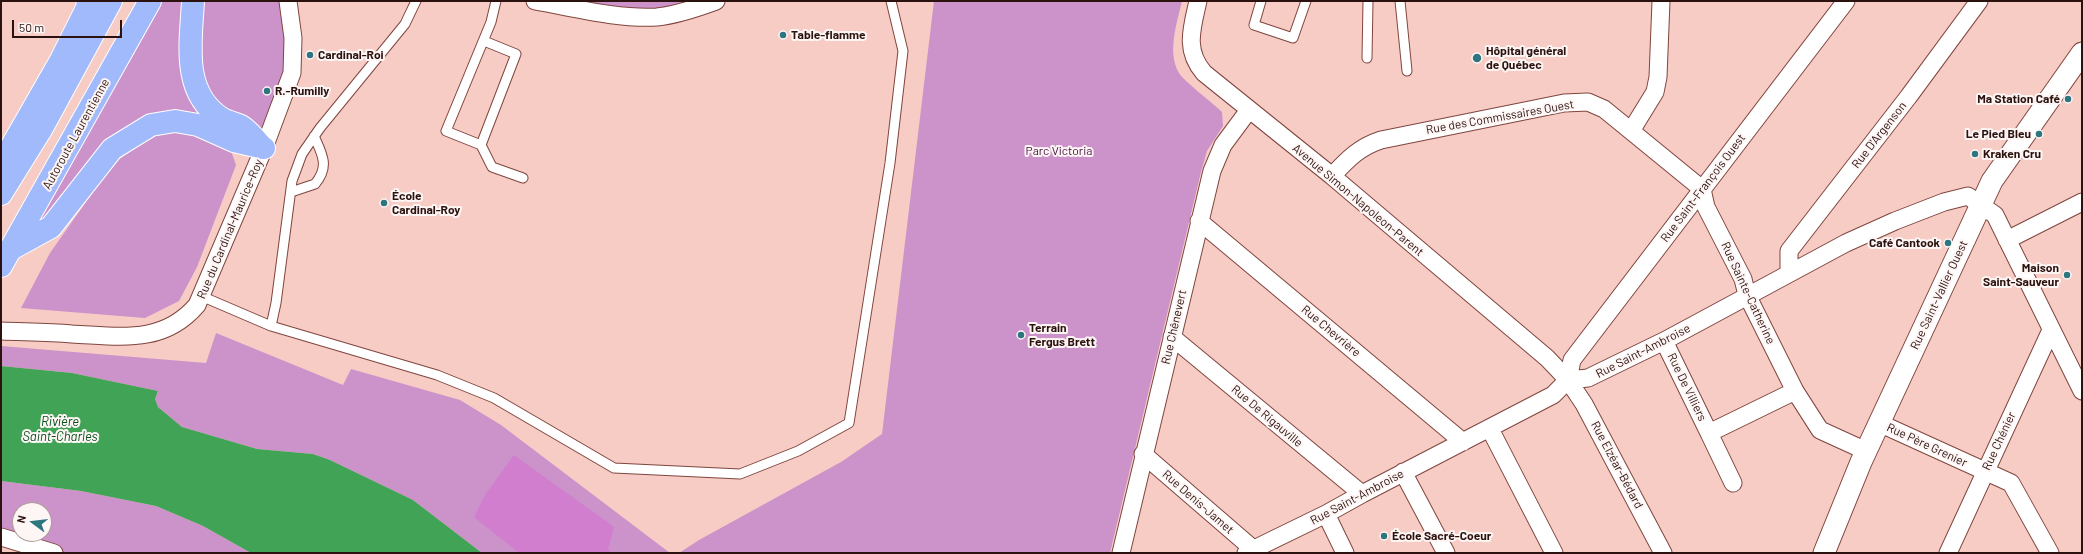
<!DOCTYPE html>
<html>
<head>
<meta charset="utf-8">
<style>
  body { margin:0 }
  #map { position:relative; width:2083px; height:554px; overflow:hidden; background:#f6ccc5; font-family:Barlow,sans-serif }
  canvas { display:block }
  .frame { position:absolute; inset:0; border:2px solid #2b120f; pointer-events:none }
  .north { position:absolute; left:12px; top:502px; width:40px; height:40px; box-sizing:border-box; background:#fef6f5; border:1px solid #aa9b99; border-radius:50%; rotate:285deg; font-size:11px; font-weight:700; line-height:16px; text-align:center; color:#2b120f }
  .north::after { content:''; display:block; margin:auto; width:14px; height:18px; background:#2d757f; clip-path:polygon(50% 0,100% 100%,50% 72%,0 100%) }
  .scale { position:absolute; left:12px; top:20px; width:110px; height:18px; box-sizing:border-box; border:2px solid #2b120f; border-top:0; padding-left:5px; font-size:12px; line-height:14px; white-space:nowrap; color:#2b120f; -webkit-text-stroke:3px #fef6f5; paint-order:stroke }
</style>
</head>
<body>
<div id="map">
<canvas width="2083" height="554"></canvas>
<div class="frame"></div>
<div class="north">N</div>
<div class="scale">50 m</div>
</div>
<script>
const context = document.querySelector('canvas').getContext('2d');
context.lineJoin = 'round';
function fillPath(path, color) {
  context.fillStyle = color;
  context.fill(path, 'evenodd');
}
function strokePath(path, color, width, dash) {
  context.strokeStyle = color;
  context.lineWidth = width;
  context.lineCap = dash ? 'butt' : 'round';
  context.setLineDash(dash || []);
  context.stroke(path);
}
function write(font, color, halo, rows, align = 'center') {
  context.font = font + ' Barlow,sans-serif';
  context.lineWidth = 4;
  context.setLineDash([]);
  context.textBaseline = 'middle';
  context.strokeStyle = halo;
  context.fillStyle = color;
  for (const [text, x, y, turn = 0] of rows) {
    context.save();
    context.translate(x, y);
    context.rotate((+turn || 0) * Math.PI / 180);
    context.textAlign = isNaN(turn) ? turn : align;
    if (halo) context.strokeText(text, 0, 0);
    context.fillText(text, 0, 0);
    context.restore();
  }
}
const green = new Path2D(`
  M150 1H288L293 38 264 148 151 125 51 227 11 249Z
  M535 1H717L622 17Z
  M934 1H1182C1177 23 1165 57 1182 77 1194 89 1209 100 1222 112L1223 126 1207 151 1201 172 1110 553H679L699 540 841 462 882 434Z
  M177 130 200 134 231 151 236 165 197 267 179 301 145 318 21 308 50 253 112 165 153 133Z
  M216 333 343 385 351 369 460 400 501 425 670 553H482L413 500 330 460 313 454 257 449 182 427 158 407 155 399 158 391 72 373 1 366V346L206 363Z
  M1 481 81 491 156 506 203 526 251 553H54L1 537ZM20 510H44V534H20Z`);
const forest = new Path2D(`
  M514 455 614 527 608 549 612 553H519L474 517 485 495Z`);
const water = new Path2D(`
  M1 366 72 373 158 391 155 399 158 407 182 427 257 449 313 454 330 460 413 500 482 553H251L203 526 156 506 81 491 1 481Z`);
const service = new Path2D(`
  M1261 1 1254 25 1293 38 1306 1
  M1400 1 1407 71
  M484 41 516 54 481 145 446 131 491 22 496 1
  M1367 58 1368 1
  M481 145 492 167 523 178
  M291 192 315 184C330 166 322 154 314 136
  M201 296 271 326 437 375 494 398 614 468 740 474 798 451 849 423 890 163 903 51 891 1
  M271 326 276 303 292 181 302 154 320 128 405 24 416 1`);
const minor = new Path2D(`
  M535 1C575 8 616 19 657 17 677 15 697 8 716 1
  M1198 1C1192 28 1184 50 1204 73L1332 176 1547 358 1568 380 1584 404 1663 553
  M1631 131 1702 189 1706 207 1743 279 1747 295 1795 391 1820 430 1866 451
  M1332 176C1347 160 1359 147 1381 140L1564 103 1588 102 1604 109 1631 131 1655 92 1658 77 1661 1
  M1199 221 1463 442
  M2007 240 2082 202
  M1789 273V251L1909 96 1979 1
  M1 331C25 332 48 332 72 334 119 336 163 345 197 305L264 148 292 73 293 38 288 1
  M1172 337 1362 494
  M1664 341 1709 433 1795 391
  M1568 380 1572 360 1846 1
  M1879 423 2011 483 2050 553
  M1490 429 1554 553
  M1709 433 1733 483
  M1143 454 1253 549
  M1403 472 1446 553
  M1326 514 1345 553
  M1 537 54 553
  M1121 553 1212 171 1223 145 1249 110
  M1246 553 1326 514 1362 494 1553 395 1568 380 1588 378 1664 341 1846 243 1895 221 1944 202 1968 196 1995 215 2082 391
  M1948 553 2051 330`);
const tertiary = new Path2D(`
  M1824 553 1861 462 1992 181 2082 53`);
const motorway = new Path2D(`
  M193 1C191 41 181 92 221 118 227 122 235 123 241 126 249 131 257 141 263 148
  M1 165 61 60 87 8 88 1
  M1 194 42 128 111 1
  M11 249 51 227 112 149 151 125 175 121 198 125 234 141 264 148
  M1 266 150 1`);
const markers = [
  [783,35,4,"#2d757f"],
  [310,55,4,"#2d757f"],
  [1477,58,5,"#2d757f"],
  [267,91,4,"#2d757f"],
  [2068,99,4,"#2d757f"],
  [2039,134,4,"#2d757f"],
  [1975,154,4,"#2d757f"],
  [384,203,4,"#2d757f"],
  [1948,243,4,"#2d757f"],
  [2067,275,4,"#2d757f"],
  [1021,335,4,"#2d757f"],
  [1384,536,4,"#2d757f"]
];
const poiNames = [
  ["Table-flamme",791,35],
  ["Hôpital général",1486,51],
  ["de Québec",1486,65],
  ["Cardinal-Roi",318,55],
  ["R.-Rumilly",275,91],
  ["Ma Station Café",2060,99,"right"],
  ["Le Pied Bleu",2031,134,"right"],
  ["Kraken Cru",1983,154],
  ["École",392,196],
  ["Cardinal-Roy",392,210],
  ["Café Cantook",1940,243,"right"],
  ["Maison",2059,268,"right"],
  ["Saint-Sauveur",2059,282,"right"],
  ["Terrain",1029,328],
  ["Fergus Brett",1029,342],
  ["École Sacré-Coeur",1392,536]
];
const streetNames = [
  ["Rue des Commissaires Ouest",1500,117,-10],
  ["Autoroute Laurentienne",76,134,-61],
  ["Rue D'Argenson",1879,135,-52],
  ["Rue Saint-François Ouest",1703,188,-53],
  ["Avenue Simon-Napoleon-Parent",1358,200,40],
  ["Rue du Cardinal-Maurice-Roy",230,229,-67],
  ["Rue Sainte-Catherine",1748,293,65],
  ["Rue Saint-Vallier Ouest",1939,295,-65],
  ["Rue Chênevert",1174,327,-77],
  ["Rue Chevrière",1331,331,40],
  ["Rue Saint-Ambroise",1643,351,-27],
  ["Rue De Villiers",1687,387,64],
  ["Rue De Rigauville",1267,416,40],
  ["Rue Chénier",1999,441,-65],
  ["Rue Père Grenier",1927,445,25],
  ["Rue Elzéar-Bédard",1617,465,62],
  ["Rue Saint-Ambroise",1357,497,-28],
  ["Rue Denis-Jamet",1198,502,41]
];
const parkNames = [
  ["Parc Victoria",1059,151]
];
const waterNames = [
  ["Rivière",60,422],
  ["Saint-Charles",60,437]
];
fillPath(green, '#cc92ca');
fillPath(forest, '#d17ecf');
fillPath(water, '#40a356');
strokePath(service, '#80453e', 11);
strokePath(minor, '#80453e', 19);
strokePath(tertiary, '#80453e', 23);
strokePath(motorway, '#fff', 24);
strokePath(service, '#fff', 9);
strokePath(minor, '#fff', 17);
strokePath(tertiary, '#fff', 21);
strokePath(motorway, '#a1bafc', 22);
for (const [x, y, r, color] of markers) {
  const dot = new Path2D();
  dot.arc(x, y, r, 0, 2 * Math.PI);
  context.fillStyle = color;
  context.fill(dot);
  strokePath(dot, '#fef6f5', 1.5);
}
write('bold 12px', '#2b120f', '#fef6f5', poiNames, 'left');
write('12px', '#2b120f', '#fef6f5', streetNames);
write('12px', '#451144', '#fef6f5', parkNames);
write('italic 13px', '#06501e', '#fef6f5', waterNames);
</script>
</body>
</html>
